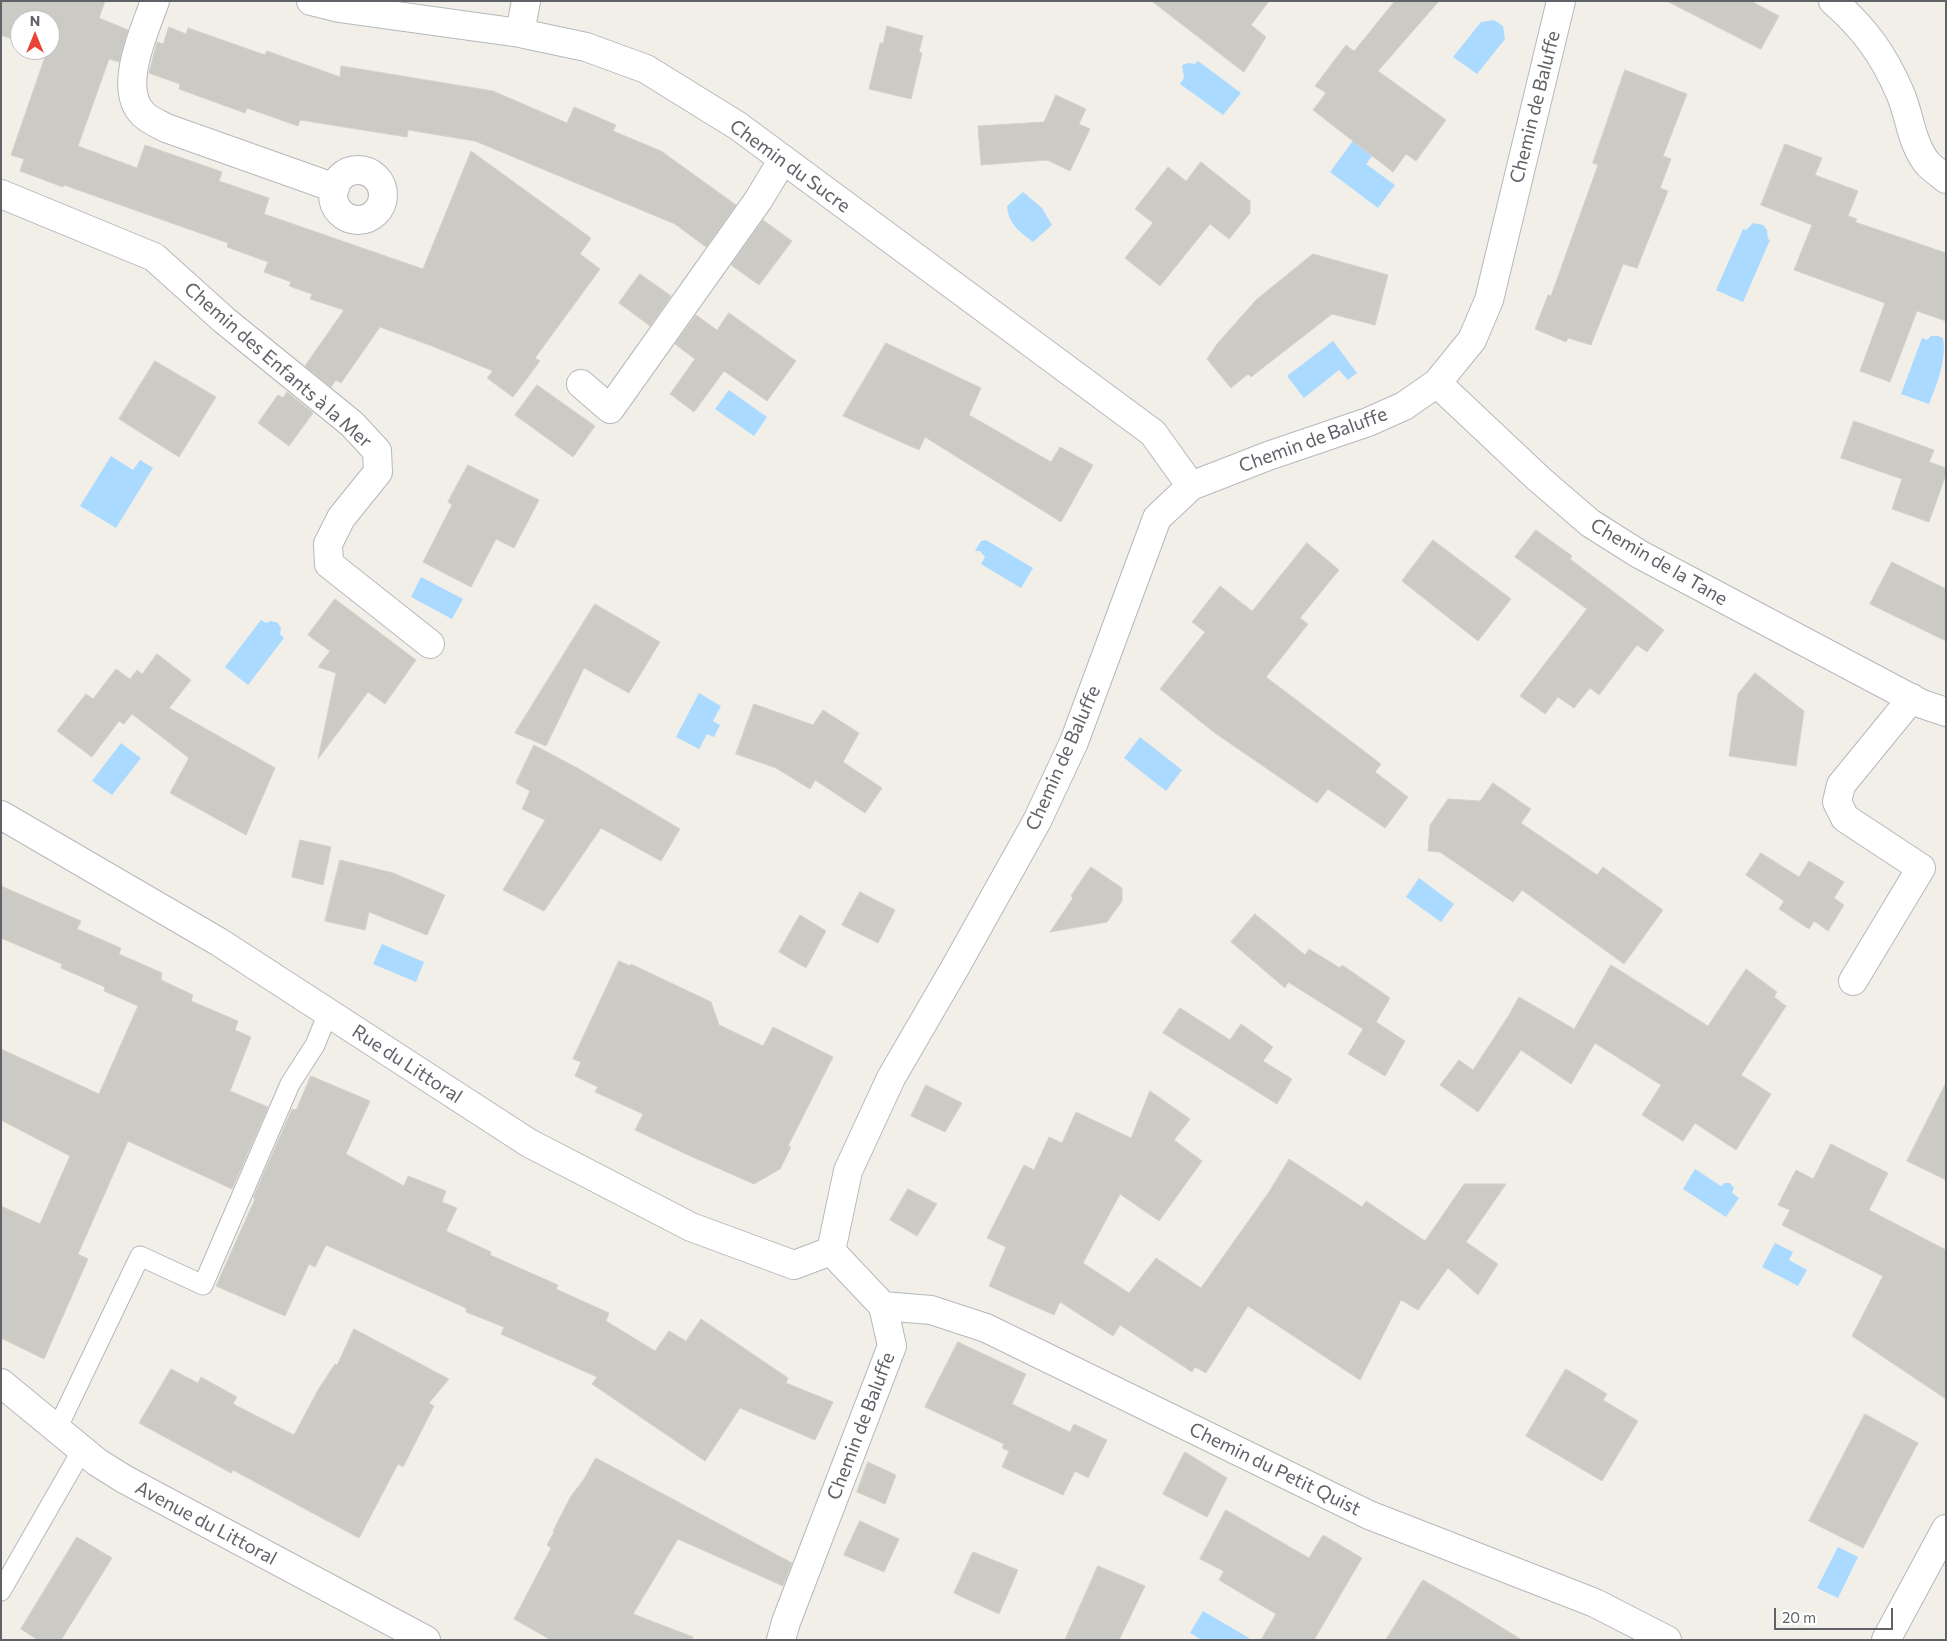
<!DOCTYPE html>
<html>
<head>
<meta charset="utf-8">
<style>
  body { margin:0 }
  #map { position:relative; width:1947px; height:1641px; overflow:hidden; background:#f1efe8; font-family:Commissioner,sans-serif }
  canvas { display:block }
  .frame { position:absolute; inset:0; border:2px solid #5f6368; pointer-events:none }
  .north { position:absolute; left:10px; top:10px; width:50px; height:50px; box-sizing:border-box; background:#fff; border:1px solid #bfc1c3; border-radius:50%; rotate:0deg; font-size:14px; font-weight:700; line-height:20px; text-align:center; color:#5f6368 }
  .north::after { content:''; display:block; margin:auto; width:18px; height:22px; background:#ea4335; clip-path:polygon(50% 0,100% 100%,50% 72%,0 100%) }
  .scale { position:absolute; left:1774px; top:1608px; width:119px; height:22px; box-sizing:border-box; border:2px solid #5f6368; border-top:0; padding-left:6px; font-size:15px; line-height:18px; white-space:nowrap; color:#5f6368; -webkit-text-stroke:4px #fff; paint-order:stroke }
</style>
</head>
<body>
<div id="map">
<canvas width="1947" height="1641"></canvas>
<div class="frame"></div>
<div class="north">N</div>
<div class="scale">20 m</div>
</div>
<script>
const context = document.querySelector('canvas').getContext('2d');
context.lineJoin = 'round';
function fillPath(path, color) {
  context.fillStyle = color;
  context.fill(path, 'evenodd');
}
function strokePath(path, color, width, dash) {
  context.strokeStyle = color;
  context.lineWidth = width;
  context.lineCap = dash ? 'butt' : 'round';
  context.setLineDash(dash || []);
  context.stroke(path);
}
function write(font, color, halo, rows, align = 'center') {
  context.font = font + ' Commissioner,sans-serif';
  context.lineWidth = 4.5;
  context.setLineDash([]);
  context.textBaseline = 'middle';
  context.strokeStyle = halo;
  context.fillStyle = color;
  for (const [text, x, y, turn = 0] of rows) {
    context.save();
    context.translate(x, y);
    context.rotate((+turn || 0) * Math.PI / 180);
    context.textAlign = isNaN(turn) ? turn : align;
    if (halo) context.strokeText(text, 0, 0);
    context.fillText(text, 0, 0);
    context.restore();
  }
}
const water = new Path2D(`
  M1494 20 1503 26 1505 39 1477 74 1453 57 1481 22Z
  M1198 61 1241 93 1223 115 1180 84 1184 78 1182 65 1189 63 1195 64Z
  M1355 138 1375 152 1366 164 1395 185 1378 208 1330 172Z
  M1023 192 1042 208 1052 225 1033 242C1019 231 1009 225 1007 206Z
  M1753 223 1763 225 1767 230 1768 239 1770 240 1743 302 1716 290 1743 229 1746 230Z
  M1931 336H1938L1943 338C1947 359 1937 384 1929 404L1901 394 1922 338 1927 340Z
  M1333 341 1357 373 1348 380 1339 370 1304 398 1287 376Z
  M729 390 767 417 754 436 715 409Z
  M111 456 133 470 140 460 153 468 116 528 80 506Z
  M986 540 1033 568 1021 588 981 564 985 557 980 551H975L981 541Z
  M421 577 463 599 452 619 411 597Z
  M261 620 266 623 271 621 278 623 281 628 280 634 284 638 248 685 225 667Z
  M699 693 721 706 713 721 720 725 714 737 707 734 699 749 676 737Z
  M1140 737 1182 770 1166 791 1124 758Z
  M121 743 141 758 112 795 92 781Z
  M1419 878 1454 904 1441 922 1406 897Z
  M382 944 424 962 416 982 373 964Z
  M1695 1169 1721 1186 1725 1183H1730L1734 1188 1732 1193 1739 1198 1726 1217 1683 1189Z
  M1775 1243 1793 1252 1789 1260 1807 1270 1798 1286 1762 1267Z
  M1838 1547 1858 1557 1838 1598 1817 1588Z
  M1203 1611 1249 1638V1640H1202L1190 1633Z`);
const building = new Path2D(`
  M1 1H105L99 18 128 30 119 62 109 59 78 146 137 168 145 145 222 172 219 181 269 198 264 214 423 269 471 151 591 238 580 254 600 269 535 358 540 361 513 397 487 378 493 371 432 346 380 327 341 383 336 380 331 387 305 366 344 310 310 299 312 294 289 286 291 282 264 272 268 262 227 247 228 243 64 185 63 187 20 171 24 159 11 155 47 51 43 50H50V20H20V42L1 35Z
  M1152 1H1269L1251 25 1266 37 1244 72Z
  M1395 1H1439L1378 71 1446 120 1416 161 1406 154 1393 172 1313 110 1326 93 1315 86 1346 45 1354 51Z
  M1667 1H1751L1779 16 1761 49Z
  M887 26 923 36 919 52 922 53 911 99 869 89 880 43H883Z
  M169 27 186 34 188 28 265 55 267 51 340 77 341 66 493 91 567 123 574 107 616 125 613 131 661 151 736 205 706 247 675 224 475 141 408 130 407 137 300 120 298 126 247 108 245 113 179 89 180 84 149 73 157 42 163 44Z
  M1625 70 1687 94 1663 156 1671 159 1660 188 1668 191 1637 268 1623 264 1591 345 1568 338 1566 342 1535 329 1548 295 1551 296 1598 165 1593 163Z
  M1056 95 1086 109 1079 124 1090 129 1070 171 1047 160 981 165 978 126 1044 122Z
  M1785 144 1822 158 1815 175 1858 191 1848 216 1857 219 1855 222 1946 253V321L1917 311 1890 382 1860 371 1885 303 1794 270 1812 225 1761 205Z
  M1201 162 1250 201V213L1229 239 1210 224 1160 286 1125 258 1153 223 1135 209 1168 167 1186 181Z
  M763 220 792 241 759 285 731 265Z
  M1313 254 1388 275 1375 325 1332 314 1251 377 1248 374 1231 388 1207 359 1217 344 1256 300Z
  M640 274 671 296 650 326 619 303Z
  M729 313 796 361 767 401 724 371 694 412 670 394 695 359 675 344 696 315 717 330Z
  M886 343 981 388 969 415 1051 462 1060 447 1093 465 1061 522 925 437 919 450 843 416Z
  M155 361 216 397 179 457 119 419Z
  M537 385 595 426 573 457 515 415Z
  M287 392 313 413 289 446 258 423 278 395 283 398Z
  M1854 421 1934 450 1929 462 1946 468V474L1929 522 1892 509 1902 479 1841 458Z
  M468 465 539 500 514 548 496 539 471 587 423 562 452 505 448 502Z
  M1536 530 1572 556 1570 559 1664 630 1647 652 1637 645 1599 695 1590 688 1574 708 1558 697 1545 714 1520 696 1587 609 1515 557Z
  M1433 540 1511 599 1478 641 1402 581Z
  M1307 543 1339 570 1300 618 1308 624 1266 677 1381 764 1375 772 1408 797 1385 828 1328 789 1317 803 1215 733 1160 689 1205 632 1192 622 1220 586 1252 611Z
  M1892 562 1946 589V641L1870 604Z
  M335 599 416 660 385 704 368 692 318 759 336 673 318 667 330 651 308 635Z
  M595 604 660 642 629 693 584 668 546 746 515 733Z
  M157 654 191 680 169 708 275 768 246 835 170 793 189 758 132 714 124 724 119 721 92 757 57 731 86 694 93 699 116 669 130 679 137 670 142 674Z
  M1755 673 1804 711 1796 766 1729 756 1738 694Z
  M754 704 813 725 823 710 859 733 843 762 882 788 865 813 815 780 810 789 776 768 736 754Z
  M534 745 579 769 680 829 661 861 601 828 544 911 503 890 545 820 522 809 530 791 516 783Z
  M1493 783 1531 809 1521 823 1597 875 1603 867 1663 910 1624 964 1522 890 1513 902 1440 852 1428 851 1430 825 1448 799 1480 801Z
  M300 840 331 847 323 885 292 877Z
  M1761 853 1799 877 1809 861 1844 882 1834 898 1844 905 1828 931 1814 921 1809 929 1779 909 1784 901 1746 875Z
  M340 860 393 873 445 895 427 935 369 912 365 930 325 921Z
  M1091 867 1122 888V901L1107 922 1050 932 1073 898 1071 896Z
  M1 886 81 921 77 929 121 948 119 954 162 973 161 980 193 995 191 1001 238 1021 235 1030 251 1037 230 1091 268 1107 232 1189 128 1141 78 1254 88 1259 44 1359 1 1338V1206L40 1224 70 1156 1 1120V1049L99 1094 138 1006 104 991 105 987 61 968 62 964 1 938Z
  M860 892 895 910 878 943 842 925Z
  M1255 914 1305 955 1309 949 1340 968 1342 965 1390 998 1376 1022 1405 1041 1385 1076 1348 1054 1363 1029 1288 982 1285 988 1231 942Z
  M800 915 826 931 806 968 779 952Z
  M619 961 630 966 631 964 711 1002 719 1025 763 1046 773 1027 833 1057 788 1146 791 1147 780 1169 754 1184 688 1155 635 1130 643 1114 595 1092 598 1087 575 1076 581 1062 573 1059Z
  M1611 965 1708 1026 1746 969 1777 992 1774 997 1786 1006 1741 1075 1771 1094 1736 1150 1695 1123 1683 1141 1642 1115 1661 1085 1595 1043 1571 1084 1521 1050 1478 1112 1440 1085 1459 1060 1473 1070 1509 1015 1519 997 1574 1029Z
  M1180 1008 1230 1040 1241 1024 1273 1047 1263 1061 1292 1079 1277 1104 1163 1033Z
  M311 1076 370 1101 346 1154 404 1186 408 1176 446 1191 442 1202 457 1208 446 1231 491 1252 490 1255 558 1285 556 1289 609 1313 606 1321 655 1351 669 1331 686 1341 701 1319 788 1378 786 1383 833 1402 815 1440 740 1408 705 1461 592 1384 597 1377 501 1334 504 1327 466 1312V1308L326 1245 315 1267 309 1264 285 1316 216 1286 255 1199 253 1198 292 1109 296 1110Z
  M1946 1083V1180L1907 1161Z
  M926 1085 962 1103 945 1132 911 1116Z
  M1150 1091 1190 1119 1174 1140 1202 1161 1159 1221 1120 1194 1083 1263 1129 1293 1156 1258 1201 1288 1269 1192 1289 1159 1362 1207 1366 1201 1425 1241 1464 1184H1506L1466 1242 1498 1264 1478 1295 1448 1268 1418 1310 1401 1300 1360 1380 1248 1306 1206 1373 1195 1367 1192 1372 1120 1325 1113 1336 1060 1302 1054 1315 989 1286 1006 1247 987 1238 1024 1165 1034 1170 1049 1137 1062 1143 1076 1112 1131 1138Z
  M1831 1144 1888 1173 1869 1210 1946 1250V1399L1852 1336 1883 1276 1782 1225 1790 1210 1778 1205 1796 1170 1813 1179Z
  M908 1189 937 1204 917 1236 890 1220Z
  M354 1329 449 1379 429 1403 434 1406 403 1467 398 1464 359 1538 233 1470 231 1473 139 1423 171 1369 198 1383 201 1377 237 1397 233 1404 294 1435 318 1390 335 1364 337 1365Z
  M958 1342 1026 1374 1012 1404 1070 1432 1074 1424 1107 1440 1088 1478 1075 1471 1063 1495 1002 1467 1009 1451 1002 1448 1004 1444 925 1407Z
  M1566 1369 1607 1394 1603 1400 1638 1421 1602 1481 1526 1436Z
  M1865 1414 1918 1443 1863 1548 1809 1521Z
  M1185 1452 1227 1478 1207 1517 1163 1494Z
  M596 1458 792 1563 783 1586 678 1539 633 1614 693 1637 692 1640H551L514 1619 551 1548 547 1545 554 1532 553 1531 571 1496 584 1479Z
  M868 1462 896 1475 885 1504 857 1492Z
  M1226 1510 1309 1558 1323 1535 1362 1558 1314 1640H1261L1276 1614 1219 1580 1224 1571 1200 1559Z
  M860 1521 899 1539 884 1572 844 1555Z
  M77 1537 112 1558 61 1640H38L21 1629Z
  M973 1552 1018 1570 999 1614 954 1593Z
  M1098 1566 1145 1586 1119 1640H1065Z
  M1423 1580 1457 1600 1522 1640H1386Z`);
const service = new Path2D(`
  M57 1429 140 1256 203 1285 290 1084 315 1045 328 1013
  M1 1591 82 1450`);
const minor = new Path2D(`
  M155 1C145 30 117 88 143 114 149 120 159 124 166 128L335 188
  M311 1 339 8 520 33 586 47 646 69 738 126 1153 433 1191 486
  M1833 1C1864 28 1884 55 1900 93 1910 115 1911 144 1928 164 1933 169 1940 174 1946 179
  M520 33 526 1
  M333 195a25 25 0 1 1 50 0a25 25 0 1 1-50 0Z
  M1 194 154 257 224 320 352 424 377 451 378 472 341 518 328 544 329 564 430 644
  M1437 383 1539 479 1590 523 1639 554 1922 704 1946 712
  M581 384 610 409 759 199 783 159
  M1 815 219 942 529 1143 691 1227 794 1265 831 1251
  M1853 981 1921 868 1845 818 1837 802 1841 785 1912 698
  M831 1251 848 1171 891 1078 956 966 1037 821 1074 742 1157 518 1191 486 1268 456 1368 422 1404 406 1437 383 1472 340 1489 300 1561 1
  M883 1306 931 1310 986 1328 1369 1515 1595 1603 1667 1640
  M781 1640 786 1622 892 1346 883 1306 831 1251
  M1886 1640 1946 1529`);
const tertiary = new Path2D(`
  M1 1383 97 1462 124 1479 426 1640`);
const streetNames = [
  ["Chemin de Baluffe",1535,107,-76],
  ["Chemin du Sucre",790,166,36],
  ["Chemin des Enfants à la Mer",278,365,41],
  ["Chemin de Baluffe",1313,440,-20],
  ["Chemin de la Tane",1659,562,30],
  ["Chemin de Baluffe",1063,758,-66],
  ["Rue du Littoral",407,1064,33],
  ["Chemin de Baluffe",861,1426,-69],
  ["Chemin du Petit Quist",1275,1469,26],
  ["Avenue du Littoral",206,1523,28]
];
fillPath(water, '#aadaff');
fillPath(building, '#cccac5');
strokePath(building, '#d6d1c6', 1);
strokePath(service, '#b5b8bc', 21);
strokePath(minor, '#b5b8bc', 30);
strokePath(tertiary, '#b5b8bc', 30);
strokePath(service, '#fff', 19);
strokePath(minor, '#fff', 28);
strokePath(tertiary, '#fff', 28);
write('19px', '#5f6368', '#fff', streetNames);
</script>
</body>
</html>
